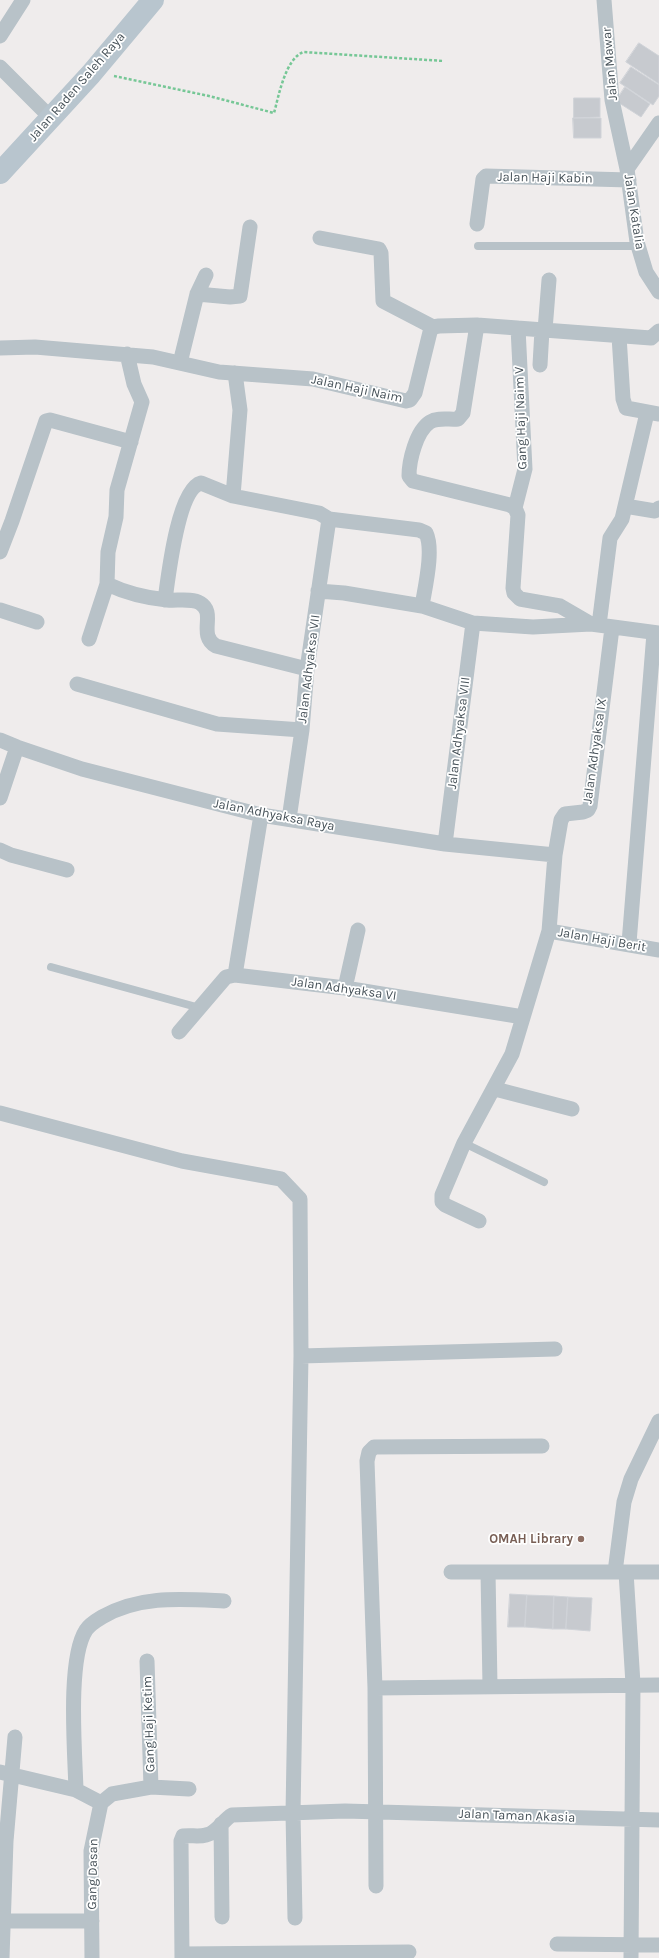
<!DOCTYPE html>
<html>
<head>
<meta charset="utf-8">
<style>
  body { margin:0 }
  canvas { display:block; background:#efecec }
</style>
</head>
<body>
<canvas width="659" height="1958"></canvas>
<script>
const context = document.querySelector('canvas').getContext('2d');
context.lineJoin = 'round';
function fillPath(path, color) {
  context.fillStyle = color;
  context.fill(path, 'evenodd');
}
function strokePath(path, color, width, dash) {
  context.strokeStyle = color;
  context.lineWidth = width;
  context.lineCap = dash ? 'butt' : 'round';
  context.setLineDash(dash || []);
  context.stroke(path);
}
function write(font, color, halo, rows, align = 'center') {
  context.font = font + ' Karla,sans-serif';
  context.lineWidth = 3.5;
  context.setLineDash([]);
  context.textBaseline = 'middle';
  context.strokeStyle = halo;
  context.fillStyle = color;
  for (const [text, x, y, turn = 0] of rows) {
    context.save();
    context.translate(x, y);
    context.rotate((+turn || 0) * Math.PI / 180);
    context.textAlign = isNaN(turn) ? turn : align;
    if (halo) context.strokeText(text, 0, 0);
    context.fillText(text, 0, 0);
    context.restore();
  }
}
const building = new Path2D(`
  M639 43 659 56V84L626 62Z
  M631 67 659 85V96L653 105 620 83Z
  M625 87 650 104 641 117 616 101Z
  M574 98H600V117L574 118Z
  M573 118H601V138H574Z
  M510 1594 527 1595 525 1627H508Z
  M527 1595 554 1596 553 1629 525 1627Z
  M554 1596 568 1597 566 1629H553Z
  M568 1597 592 1598 590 1631 566 1629Z`);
const path = new Path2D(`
  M114 76 209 96 274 113C279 95 285 60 303 52L444 61`);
const lane = new Path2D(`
  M478 246H638
  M51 967 200 1008
  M464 1143 544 1182`);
const street = new Path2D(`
  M604 0 612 100 627 169 637 242 646 272 659 292
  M0 36 23 0
  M0 67 51 118
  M627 169 659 123
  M477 224 483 179 486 176 629 180
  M320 238 379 249 381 253 383 301 433 327
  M197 294 230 297 240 296 250 227
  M477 325 463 413 458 419C450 420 438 417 430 422 416 431 409 461 409 476L413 481 510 505 515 508 518 515 513 588 514 593 520 599 560 606 591 624
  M545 330 549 280
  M619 336 623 399 626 408 659 414
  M0 348 35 347 153 357 219 372 313 379 406 401 410 400 415 393 430 332 433 327 439 326 477 325 651 338 659 331
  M180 363 197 294 206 275
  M540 365 542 330
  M233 496 240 410 235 373
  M625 506 655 511 659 508
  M515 508 525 469 518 328
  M0 552 12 521 46 421 50 420 131 442
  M107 584C126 593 146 598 167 600 176 601 192 598 200 603 217 613 197 635 216 646L307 669
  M318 591 344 593 422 606 473 623 533 627 591 624 659 633
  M165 600C168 578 178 489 201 483L233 496 319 513 329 519 419 530 426 533C434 550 425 587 422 606
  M0 610 37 622
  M599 625 610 538 622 519 647 413
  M89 639 107 584 108 552 116 517 117 490 142 402 134 384 127 354
  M77 684 217 724 302 730
  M0 740 17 747 82 769 261 815 445 844 555 855
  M0 798 17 747
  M261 815 235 975 345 988 523 1017
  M289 819 302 730 307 669 329 519
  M445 844 473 623
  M0 850 11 855 67 870
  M549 931 659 950
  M629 943 654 633
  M345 988 358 930
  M179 1032 226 977 235 975
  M495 1089 572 1109
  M0 1113 182 1161 281 1179 300 1199 301 1356 293 1813 295 1918
  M479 1221 445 1205 442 1202V1195L464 1143 512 1054 549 931 555 855 561 820 565 814 583 812 588 810 590 806 612 628
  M301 1356 555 1349
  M451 1572H659
  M488 1572 490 1686
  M615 1572 624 1502 631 1479 659 1421
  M626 1572 633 1684 631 1958
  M147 1661 151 1787
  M375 1688 659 1685
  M0 1772 76 1790 101 1803
  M76 1790C75 1753 67 1659 86 1630 90 1624 97 1620 102 1617 140 1595 182 1599 224 1601
  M101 1803 112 1794 151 1787 189 1789
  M221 1824 222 1917
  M376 1886 375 1688 367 1461 369 1452 374 1447 542 1446
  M0 1921H92
  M557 1944 659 1945
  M182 1954 409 1952
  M2 1958 6 1841 15 1737
  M92 1958 91 1851 101 1803
  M182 1958 181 1841 183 1836C191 1835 199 1837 206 1835 217 1833 223 1820 232 1815L345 1811 659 1820`);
const secondary = new Path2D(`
  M0 173 91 74 153 0`);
const markers = [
  [581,1539,4,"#8d6e63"]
];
const streetNames = [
  ["Jalan Mawar",610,64,-95],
  ["Jalan Raden Saleh Raya",77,87,-49],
  ["Jalan Haji Kabin",545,178,1],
  ["Jalan Katalia",634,212,81],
  ["Jalan Haji Naim",357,389,12],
  ["Gang Haji Naim V",521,418,-92],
  ["Jalan Adhyaksa VII",309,669,-83],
  ["Jalan Adhyaksa VIII",459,733,-83],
  ["Jalan Adhyaksa IX",595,751,-82],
  ["Jalan Adhyaksa Raya",274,815,11],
  ["Jalan Haji Berit",602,940,10],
  ["Jalan Adhyaksa VI",344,989,8],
  ["Gang Haji Ketim",149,1724,-92],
  ["Jalan Taman Akasia",517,1816,2],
  ["Gang Dasan",93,1874,-89]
];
const educationNames = [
  ["OMAH Library",573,1539]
];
fillPath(building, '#c7cacf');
strokePath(building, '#d0d3d8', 1);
strokePath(path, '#76c796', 2.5, [3, 2]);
strokePath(lane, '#b8c2c8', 8);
strokePath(street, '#b8c2c8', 15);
strokePath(secondary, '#b8c5ce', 22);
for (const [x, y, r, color] of markers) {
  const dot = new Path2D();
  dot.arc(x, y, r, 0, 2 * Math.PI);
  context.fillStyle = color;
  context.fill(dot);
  strokePath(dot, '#fff', 1.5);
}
write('13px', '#465158', '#fff', streetNames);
write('bold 13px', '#785e54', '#fff', educationNames, 'right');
</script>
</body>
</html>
